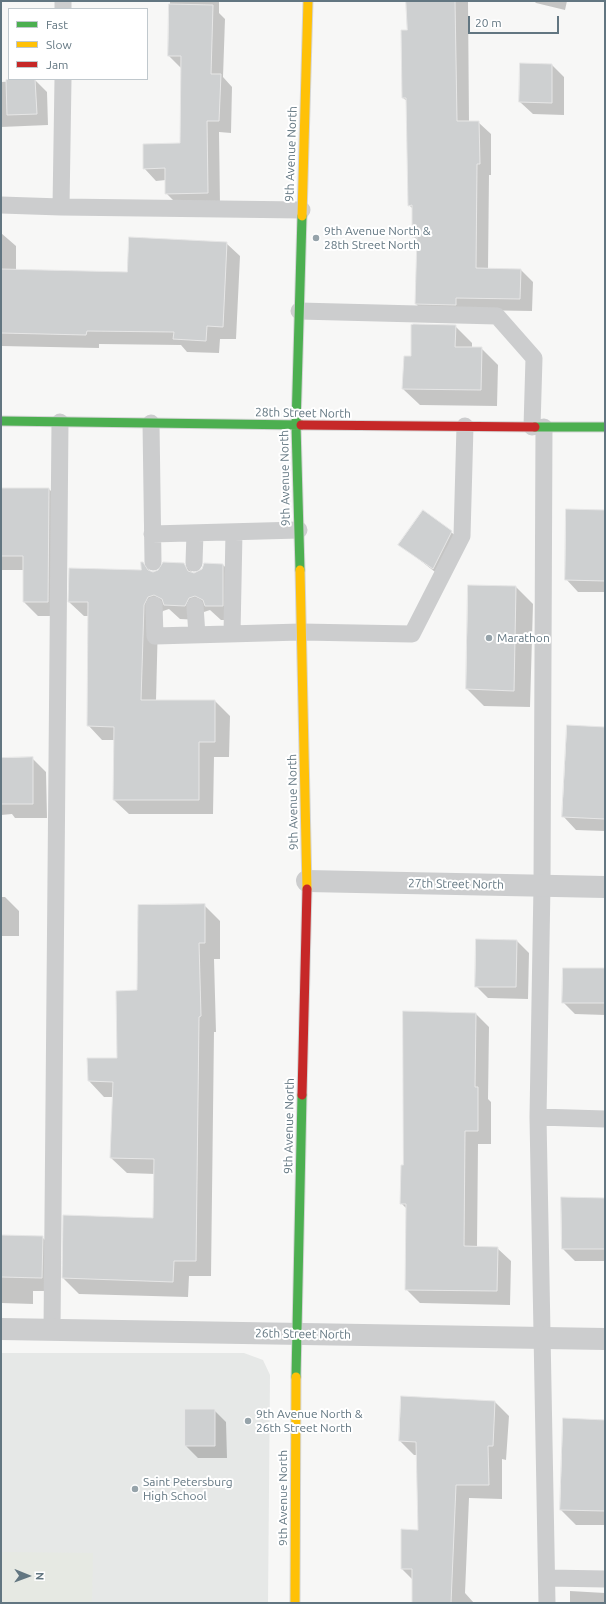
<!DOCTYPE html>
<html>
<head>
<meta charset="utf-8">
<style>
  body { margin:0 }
  #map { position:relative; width:606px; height:1604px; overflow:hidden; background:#f7f7f6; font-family:Ubuntu,sans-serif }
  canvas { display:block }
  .frame { position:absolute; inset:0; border:2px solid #627681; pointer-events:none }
  .legend { position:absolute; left:8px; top:8px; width:140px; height:72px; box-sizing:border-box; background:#fff; border:1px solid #c0c8cd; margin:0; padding:5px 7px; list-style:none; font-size:12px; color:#627681 }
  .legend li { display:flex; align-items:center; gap:8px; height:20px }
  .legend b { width:20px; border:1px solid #c0c8cd }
  .north { position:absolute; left:8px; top:1556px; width:40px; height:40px; -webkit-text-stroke:3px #fff; paint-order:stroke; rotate:91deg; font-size:11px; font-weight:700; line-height:16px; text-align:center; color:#627681 }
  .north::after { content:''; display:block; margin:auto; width:14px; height:18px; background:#627681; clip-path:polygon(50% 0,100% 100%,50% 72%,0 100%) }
  .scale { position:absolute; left:468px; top:16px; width:91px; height:18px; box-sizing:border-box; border:2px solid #627681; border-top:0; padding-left:5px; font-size:12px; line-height:14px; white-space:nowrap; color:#627681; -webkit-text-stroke:3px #fff; paint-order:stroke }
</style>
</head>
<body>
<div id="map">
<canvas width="606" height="1604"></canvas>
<div class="frame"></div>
<ul class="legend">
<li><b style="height:5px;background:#4caf50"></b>Fast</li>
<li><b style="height:5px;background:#ffc107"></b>Slow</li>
<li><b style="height:5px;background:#c62828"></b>Jam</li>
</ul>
<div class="north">N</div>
<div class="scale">20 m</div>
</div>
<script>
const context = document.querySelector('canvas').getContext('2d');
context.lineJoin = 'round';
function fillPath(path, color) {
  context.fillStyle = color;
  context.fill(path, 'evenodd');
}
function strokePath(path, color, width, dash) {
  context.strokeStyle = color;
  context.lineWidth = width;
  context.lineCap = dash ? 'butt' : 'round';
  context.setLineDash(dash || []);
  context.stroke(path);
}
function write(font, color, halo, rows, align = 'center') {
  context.font = font + ' Ubuntu,sans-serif';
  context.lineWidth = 4;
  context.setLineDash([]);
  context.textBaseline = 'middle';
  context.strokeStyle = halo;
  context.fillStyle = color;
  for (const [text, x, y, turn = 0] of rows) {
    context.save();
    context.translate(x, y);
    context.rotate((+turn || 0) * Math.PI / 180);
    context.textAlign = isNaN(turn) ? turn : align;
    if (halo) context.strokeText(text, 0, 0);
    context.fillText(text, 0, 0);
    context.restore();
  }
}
const built = new Path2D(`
  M1 1353H244L263 1360 270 1375 268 1603H1Z`);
const green = new Path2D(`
  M1 1552 93 1553 92 1603H1Z`);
const shadow = new Path2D(`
  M170 1H219V13L225 19 223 77 232 87 231 133 219 132 220 205H178L166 193V180L156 181 144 168 181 144V68L169 56Z
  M407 1H468L469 122H478L491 134V175H489L488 269 521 270 533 282 532 311 468 310 428 316 416 304 418 241 413 236V209L409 205 407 101 403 98 402 31H408Z
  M534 1H567L565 10 536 3Z
  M521 64 552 65 564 77V115L533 114 520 102Z
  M35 80 47 92 48 125 1 127V82Z
  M1 233 16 246V270L128 273 226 243 240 256 236 339H220L219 353 187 352 181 345 99 344V348L1 346Z
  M455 326 472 343V348H481L498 365 497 406 420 405 403 389 412 357Z
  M1 489H49L63 503 62 616H38L24 602V570H1Z
  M605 511V592H578L566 579Z
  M451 532 458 538 439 575 399 544Z
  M143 563 152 573 184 564 194 574 223 565 238 579 237 620H221L210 610 204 612 200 620 180 619 169 609 163 611 158 620 156 701H215L230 716 229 757H214L213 814H129L114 800 115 740H102L88 725 89 616H84L69 602 142 571Z
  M516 587 533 604 530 707 484 706 467 689Z
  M605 728V831L576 830 563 816Z
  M32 758 46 772 47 818H15L12 814 1 815V759Z
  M1 897H5L19 911V936H1Z
  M204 905 220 921V959H214L216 1032H214L211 1276H189L188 1297 79 1294 63 1278 154 1219 155 1174 127 1173 111 1158 114 1097H104L89 1081 118 1059 138 991Z
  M477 940 517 941 529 953 528 999 488 998 476 986Z
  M605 969V1015L575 1014 563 1002Z
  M476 1014 489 1027 488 1099 491 1102V1144H478L477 1247 497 1248 511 1261 510 1305 420 1303 406 1289 407 1209 401 1203 404 1166Z
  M605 1199V1261H575L563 1249Z
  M1 1236 42 1237 56 1251V1291H33V1304L1 1303Z
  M495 1402 509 1416 506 1460 502 1459V1499L469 1498 465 1593 474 1603H413V1580L402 1569 419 1531 418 1455H414L400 1441Z
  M214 1410 226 1422 227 1458H198L186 1446Z
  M605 1421V1525H576L561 1510Z
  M570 1591 605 1593V1603H570Z`);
const building = new Path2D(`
  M406 1H455L457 121H479L480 164H477L476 268 521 269 520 299 456 298V305L415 304 417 237H412V205L408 206 406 98H402L401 30H407Z
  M169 4 213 5 211 74H221L219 121H207L208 193 165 194V168L143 169V144L180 143 181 56H168Z
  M520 63 552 64V103L519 102Z
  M35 79 37 114 7 115 6 80Z
  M129 237 227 242 223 327 207 326 206 341 173 339 174 332 87 331 86 335 1 333V269L127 272Z
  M414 324 456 325 455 347H482L481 390 402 389 404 356H411V325Z
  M1 488H49L48 602H23V556H1Z
  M566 509 605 510V581L565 580Z
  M423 510 452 531 433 569 398 545Z
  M141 562H143L148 570 153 572 158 570 163 562 184 563 188 571 194 573 202 569 204 563 223 564V606H205L203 600 195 596 189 598 185 606 164 605 162 599 154 595 148 597 144 605 141 700H215V742H199V800H113L114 727 87 726 88 602H68L69 568 141 570Z
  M468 585 516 586 514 691 466 689Z
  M567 725 605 727V819L562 817Z
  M33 757V804H1V758Z
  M205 904V943H199L201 1016 199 1017 196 1261H174L173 1282 62 1278 63 1215 153 1218 154 1159 110 1158 113 1082 88 1081 87 1058H117L116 991 137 990 138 905Z
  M476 939 517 940 516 987H475Z
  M563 968H605V1003H562Z
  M403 1011 476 1013 475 1087H478V1131H465L464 1246 498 1247 497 1291 405 1290 406 1204H400L401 1165H403Z
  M561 1197 605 1198V1249H562Z
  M1 1235 43 1236 42 1278 1 1277Z
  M401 1396 495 1401 493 1446H488L489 1485H456L451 1603H412V1569H401V1529L418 1530 416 1442 399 1441Z
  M185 1409H215V1446H185Z
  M563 1418 605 1420V1511L560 1510Z`);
const lane = new Path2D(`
  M63 9V1
  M1 205 61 207 302 210
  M61 207 63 79
  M299 311 497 316 534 358 532 427
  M151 423 153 562
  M544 427 542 885 538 1117 547 1603
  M152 534 299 530
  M194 563 195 533
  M154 605 155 636 301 632 412 634 462 536 465 426
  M195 606 197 635
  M232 634 234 532
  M538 1117 605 1119
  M52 1330 60 422
  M548 1578 605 1579`);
const street = new Path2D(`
  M307 881 605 887
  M1 1329 605 1339`);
const fast = new Path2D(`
  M1 421 301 425
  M535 427H605
  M300 570 296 425 302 216
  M296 1377 302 1095`);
const slow = new Path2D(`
  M302 216 308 1
  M300 570 307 889
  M295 1603 296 1377`);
const jam = new Path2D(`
  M301 425 535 427
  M302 1095 307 889`);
const markers = [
  [316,238,4,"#96a3aa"],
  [489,638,4,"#96a3aa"],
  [248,1421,4,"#96a3aa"],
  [135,1489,4,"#96a3aa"]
];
const streetNames = [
  ["9th Avenue North",291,154,-88],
  ["28th Street North",303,413,1],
  ["9th Avenue North",285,478,-91],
  ["9th Avenue North",293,802,-91],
  ["27th Street North",456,884,1],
  ["9th Avenue North",289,1126,-89],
  ["26th Street North",303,1334,1],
  ["9th Avenue North",283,1498,-90]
];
const poiNames = [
  ["9th Avenue North &",324,231],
  ["28th Street North",324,245],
  ["Marathon",497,638],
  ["9th Avenue North &",256,1414],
  ["26th Street North",256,1428],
  ["Saint Petersburg",143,1482],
  ["High School",143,1496]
];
fillPath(built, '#e6e8e7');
fillPath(green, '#e6e9e3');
fillPath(shadow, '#0003');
fillPath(building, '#ced0d1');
strokePath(building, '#e6e6e6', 1);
strokePath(fast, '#d4d5d5', 11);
strokePath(slow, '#d4d5d5', 11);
strokePath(jam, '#d4d5d5', 11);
strokePath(lane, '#cccdce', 17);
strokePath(street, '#cccdce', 22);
strokePath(fast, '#4caf50', 9);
strokePath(slow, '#ffc107', 9);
strokePath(jam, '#c62828', 9);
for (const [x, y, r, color] of markers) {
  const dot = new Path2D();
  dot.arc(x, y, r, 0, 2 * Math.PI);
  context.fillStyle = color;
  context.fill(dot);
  strokePath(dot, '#fff', 1.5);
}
write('12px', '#627681', '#fff', streetNames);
write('12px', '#627681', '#fff', poiNames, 'left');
</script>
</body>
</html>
